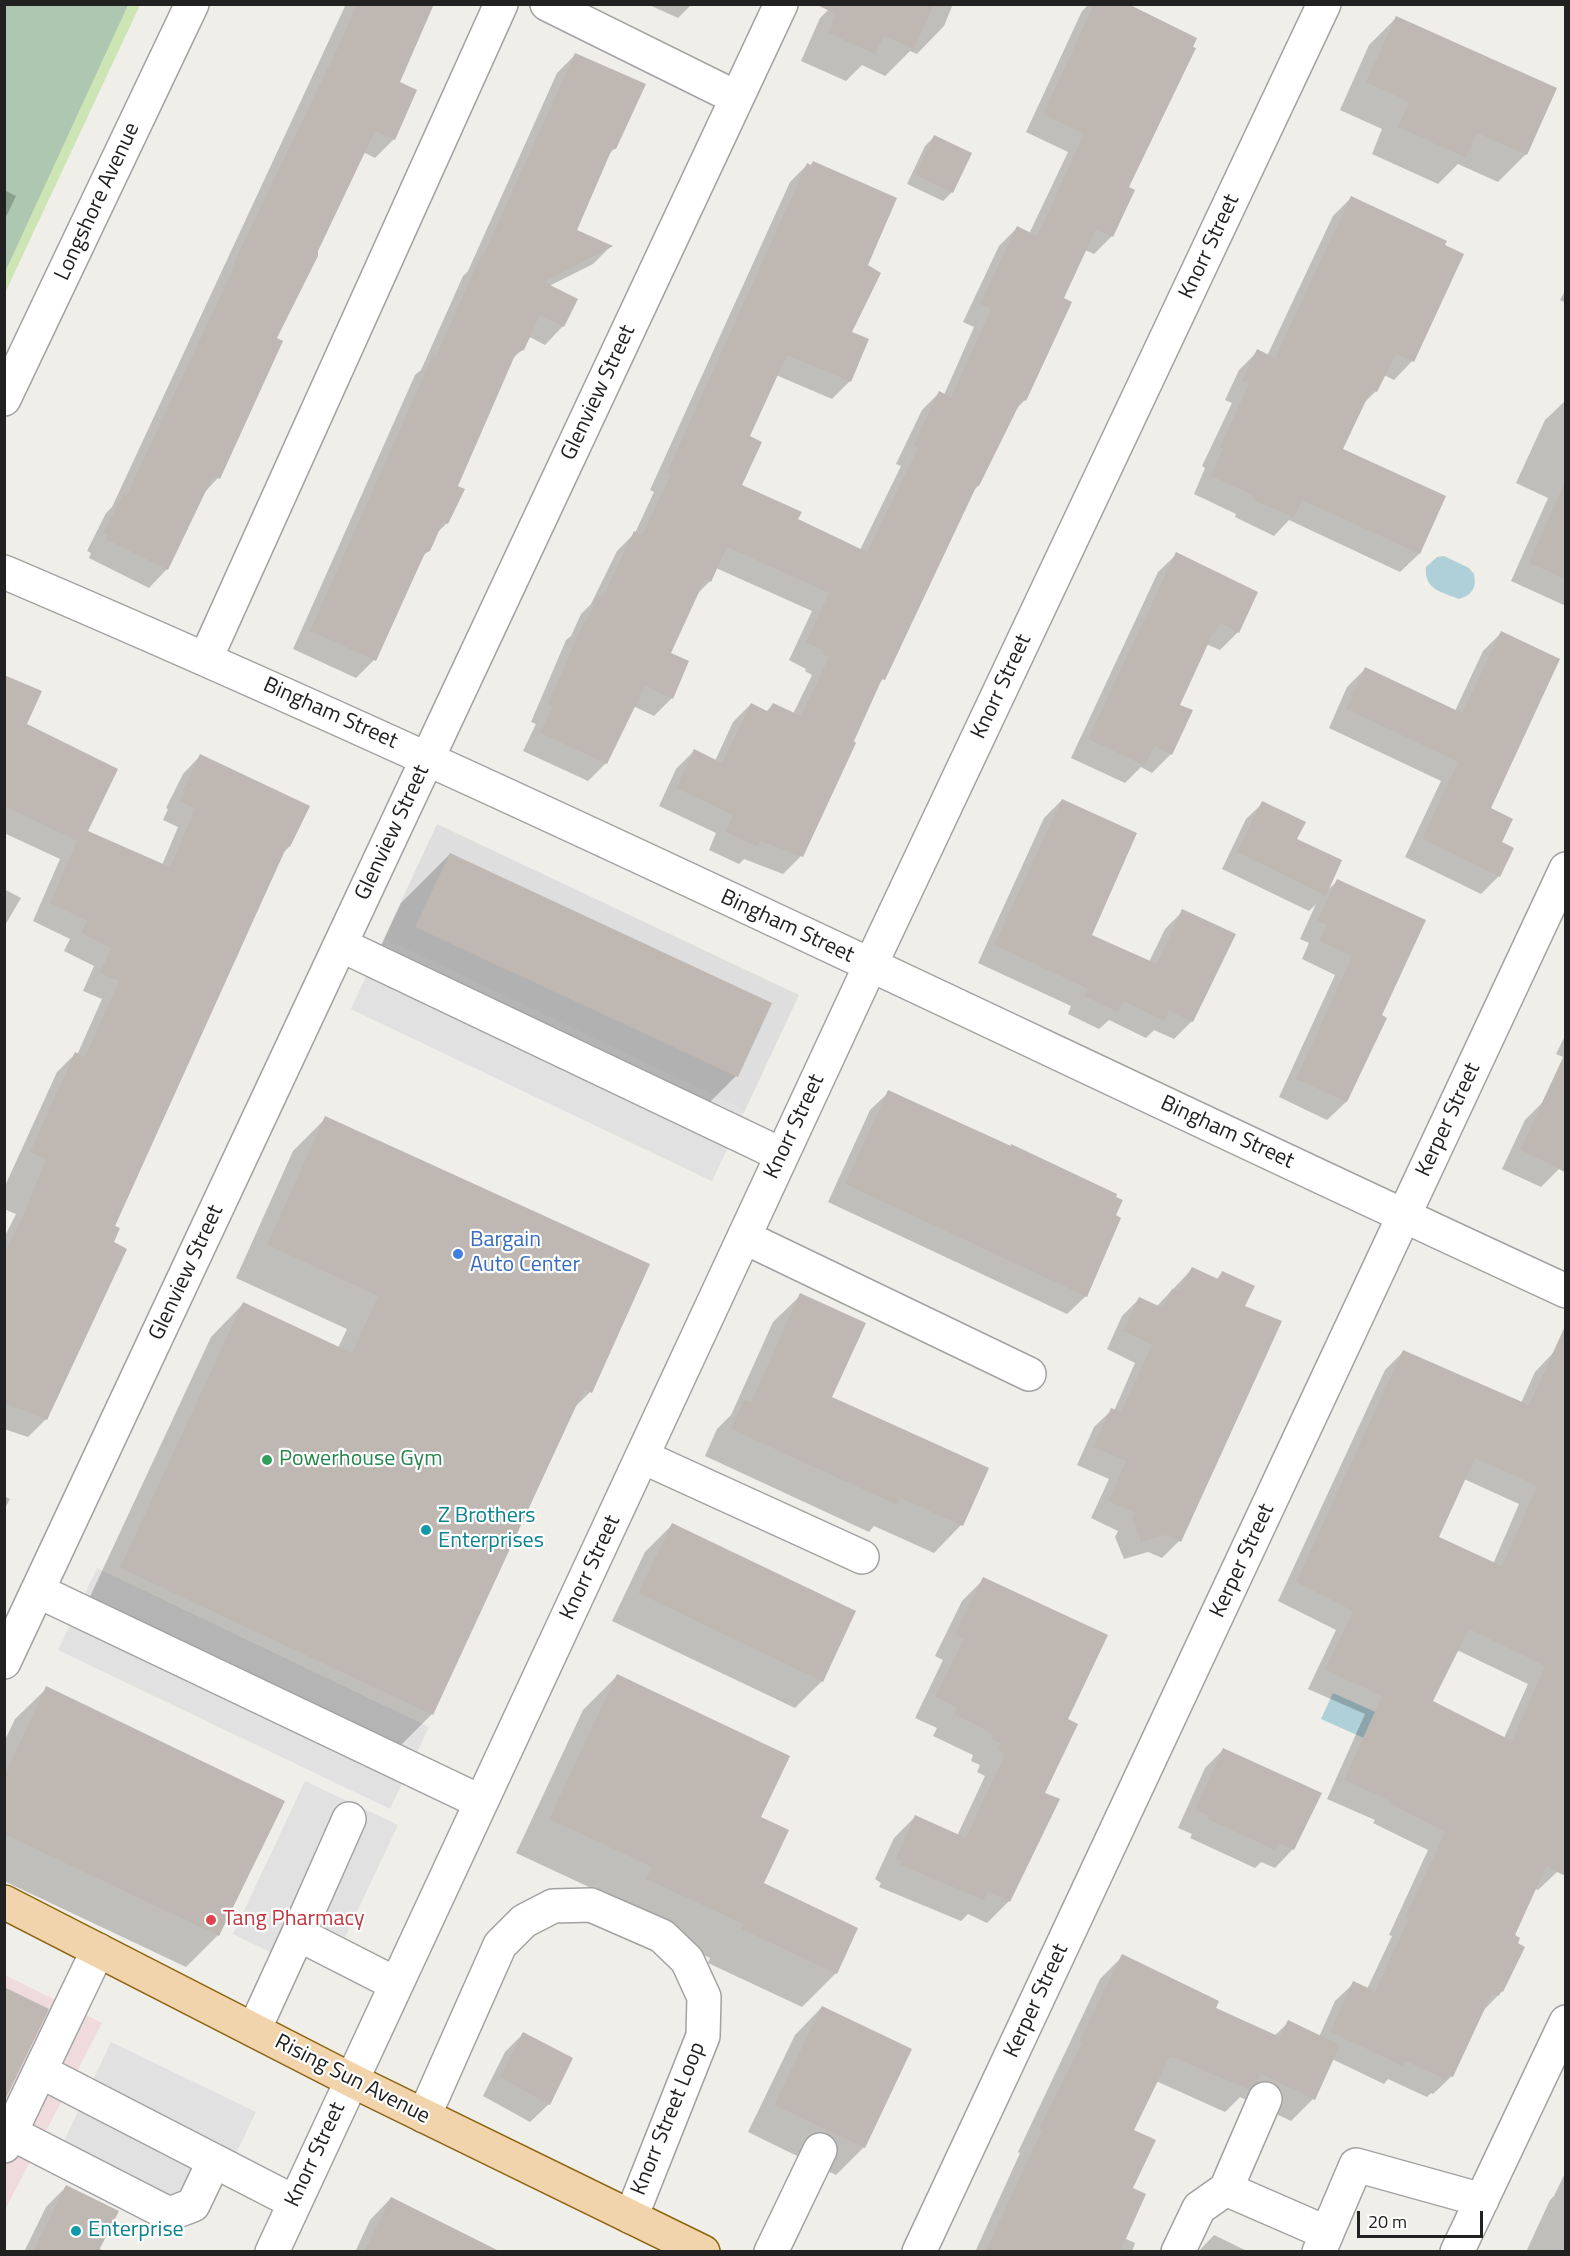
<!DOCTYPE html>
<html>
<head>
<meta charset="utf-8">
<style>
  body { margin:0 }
  #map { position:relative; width:1570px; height:2256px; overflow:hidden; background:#f0eee9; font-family:"Titillium Web",sans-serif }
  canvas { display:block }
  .frame { position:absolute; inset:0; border:6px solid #212121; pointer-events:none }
  .scale { position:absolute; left:1357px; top:2211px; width:126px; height:27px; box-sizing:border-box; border:3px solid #212121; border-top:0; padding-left:8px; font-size:18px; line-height:21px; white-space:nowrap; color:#212121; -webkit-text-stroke:4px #fff; paint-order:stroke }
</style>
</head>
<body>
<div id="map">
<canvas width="1570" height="2256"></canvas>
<div class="frame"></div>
<div class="scale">20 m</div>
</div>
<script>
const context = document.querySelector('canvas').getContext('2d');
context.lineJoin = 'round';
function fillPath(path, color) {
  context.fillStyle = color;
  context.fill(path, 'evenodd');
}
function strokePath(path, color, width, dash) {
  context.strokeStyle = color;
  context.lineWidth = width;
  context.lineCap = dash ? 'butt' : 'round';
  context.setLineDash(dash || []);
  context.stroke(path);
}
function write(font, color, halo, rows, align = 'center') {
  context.font = font + ' "Titillium Web",sans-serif';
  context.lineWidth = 4.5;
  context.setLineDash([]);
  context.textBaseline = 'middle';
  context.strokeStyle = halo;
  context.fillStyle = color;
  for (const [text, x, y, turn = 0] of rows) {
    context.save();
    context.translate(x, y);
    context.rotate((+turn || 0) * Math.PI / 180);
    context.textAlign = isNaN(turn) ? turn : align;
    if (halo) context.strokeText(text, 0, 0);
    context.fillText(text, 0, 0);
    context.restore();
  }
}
const residential = new Path2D(`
  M437 824 799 995 712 1181 351 1009Z`);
const commercial = new Path2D(`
  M5 1975 102 2023 5 2210Z`);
const grass = new Path2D(`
  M5 5H140L5 293Z`);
const cemetery = new Path2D(`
  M5 4 128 5 5 272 4 5Z`);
const parking = new Path2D(`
  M384 938 745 1110 712 1181 351 1009Z
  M97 1568 429 1727 390 1809 58 1650Z
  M305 1781 398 1825 345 1937 291 1912 272 1953 233 1934Z
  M111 2042 256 2112 206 2216 62 2145Z`);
const water = new Path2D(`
  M1444 556 1469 568 1474 574C1477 588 1472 595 1459 599 1442 592 1424 590 1426 567L1437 557Z
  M1333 1693 1389 1718 1377 1744 1321 1719Z`);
const shadow = new Path2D(`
  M346 4H433L398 83 394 139 375 158 363 152 275 339 218 478 204 493 167 569 149 588 89 558 91 553 87 551 106 513 112 507Z
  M647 4H692L678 18Z
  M834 4H953L944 26 917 54 910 51 885 76 862 65 846 81 801 61 820 18Z
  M1089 4H1124L1127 188 1112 236 1094 254 1085 250 1062 298 1025 400 1014 411 978 486 973 491 883 679 878 685 801 856 783 874 744 859 739 864 709 850 716 833 659 806 676 769 694 751 715 761 733 722 751 704 766 712 773 704 793 714 812 675 805 671 806 669 789 660 812 611 716 568 710 581 696 595 669 653 672 698 654 716 633 706 606 763 588 781 523 751 536 724 531 722 566 640 571 636 581 614 591 604 617 551 635 533 654 492 650 490 790 182 808 164 866 266 850 333V381L832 399 776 375 748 437 740 486 796 520 860 550 901 466 896 464 922 410 939 393 944 395 974 327 963 322 999 246 1017 228 1029 234 1068 152 1026 132 1082 11Z
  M1396 18 1555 89 1526 154 1498 182 1458 164 1438 184 1372 154 1382 129 1340 110 1369 45Z
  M575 55 615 148 608 155 575 231 611 246 593 264 549 286 563 326 545 345 528 336 523 349 511 360 456 486 447 523 435 535 429 550 422 557 374 660 356 678 293 649 415 375 421 370 463 276 468 271 557 73Z
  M934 137 952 192 943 201 907 184 925 146Z
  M4 190 16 196 4 221Z
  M1351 198 1412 361 1394 380 1384 375 1376 391 1362 405 1341 449 1444 497 1419 554 1400 572 1289 520 1274 536 1235 517 1236 514 1194 494 1205 468 1202 466 1232 403 1225 400 1239 370 1258 351 1267 356 1333 216Z
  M1566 289V303L1560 300Z
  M1566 400V606L1511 581 1548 498 1516 483 1545 420Z
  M1177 554 1238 632 1220 650 1206 644 1178 706 1191 711 1170 755 1152 773 1141 767 1125 783 1071 758 1158 572Z
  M1501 633 1489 808 1500 843 1499 876 1481 894 1405 857 1441 781 1329 728 1347 687 1365 669 1455 711 1483 651Z
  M4 676 25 725 86 832 162 865 178 827 163 820 168 809 166 808 183 774 200 756 289 847 282 854 113 1227 46 1419 28 1437 4 1429V1238L16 1214 4 1209V1188L57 1072 75 1054 77 1055 102 999 83 991 94 966 64 951 70 939 33 921 60 859 4 833Z
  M1062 800 1090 935 1149 962 1165 929 1183 911 1192 1021 1174 1039 1154 1030 1146 1038 1109 1020 1099 1029 1068 1014 1071 1006 978 963 1044 818Z
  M1263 803 1327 891 1337 881 1380 1016 1385 1018 1346 1102 1327 1120 1279 1097 1335 975 1302 959 1309 943 1300 939 1316 904 1309 911 1222 869 1246 819Z
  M450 854 736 1076 687 1125 367 976 401 903Z
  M4 889 21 898 4 927Z
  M1566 1034V1058L1556 1054Z
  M889 1092 1115 1216 1086 1296 1067 1314 828 1202 870 1110Z
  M1543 1102 1566 1110V1173L1559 1169 1541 1187 1502 1169 1525 1120Z
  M326 1118 590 1392 572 1410 432 1714 399 1747 88 1601 211 1337 243 1304 338 1348 347 1329 236 1278 293 1151Z
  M1193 1268 1216 1280 1223 1272 1243 1307 1179 1541 1162 1558 1148 1552 1124 1559 1115 1537 1118 1531 1091 1518 1109 1479 1077 1465 1094 1427 1112 1410 1114 1411 1135 1363 1107 1349 1122 1316 1140 1298 1156 1307Z
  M801 1295 830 1398 987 1469 961 1525 934 1553 874 1526 869 1532 705 1456 717 1429 731 1415 773 1322Z
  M1403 1352 1521 1403 1535 1372 1553 1353 1566 1853 1557 1872 1538 1890 1535 1889 1513 1936 1502 1991 1484 2010 1452 2076 1433 2094 1431 2093 1427 2097 1388 2079 1384 2084 1332 2059 1313 2099 1291 2121 1240 2097 1225 2112 1156 2081 1132 2130 1131 2189 1124 2238 1135 2243 1132 2252H975L1020 2153 1018 2152 1100 1979 1123 1956 1214 2009 1274 2036 1289 2022 1319 2037 1335 2001 1354 1983 1367 1989 1392 1936 1389 1935 1428 1850 1373 1823 1375 1820 1327 1799 1365 1714 1308 1689 1336 1630 1278 1601 1385 1370ZM1464 1479 1519 1504 1493 1564 1438 1538ZM1457 1650 1528 1684 1504 1738 1431 1702Z
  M4 1496 10 1499 4 1510Z
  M673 1524 822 1681 795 1708 612 1621 645 1552Z
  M984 1579 1066 1720 1009 1901 987 1923 968 1914 961 1921 879 1887 881 1883 875 1879 894 1838 915 1817 957 1836 985 1776 977 1772 980 1765 971 1761 973 1755 933 1736 937 1728 915 1718 943 1660 935 1656 962 1601Z
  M617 1676 759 1818 762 1884 856 1929 836 1973 802 2007 708 1963 710 1958 614 1913 619 1901 516 1853 583 1710Z
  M47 1688 218 1935 186 1967 4 1881V1742L15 1719Z
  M1223 1750 1293 1849 1275 1868 1261 1862 1255 1868 1190 1838 1192 1834 1178 1828 1205 1768Z
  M822 2007 864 2147 836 2175 748 2132 795 2035Z
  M523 2034 549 2104 530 2122 483 2096 505 2052Z
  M1566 2171V2252H1526L1550 2200 1554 2196Z
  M66 2187 98 2248 106 2252H24L46 2207Z
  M391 2198 499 2252H355L370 2220Z
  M1214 2235 1249 2252H1198Z`);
const building = new Path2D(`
  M357 4H434L400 82 417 90 395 140 375 131 318 251V256L277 338 283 341 220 479 213 476 168 570 106 539 108 534 104 532 124 493 127 494 236 263 234 262 337 49Z
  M815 4H934L914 49 884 36 875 54 828 33 836 14Z
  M1094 4H1128L1197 38 1193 47 1196 48 1129 187 1135 190 1113 237 1096 229 1064 298 1072 302 1026 401 1022 399 979 486 977 485 885 680 882 679 854 741 856 743 803 857 760 841 758 847 726 832 733 815 676 788 694 749 722 763 751 703 769 712 773 703 801 716 829 657 821 653 823 650 806 642 829 593 727 547 711 582 705 579 671 653 689 661 673 699 645 686 607 764 540 733 553 706 548 704 584 621 586 622 598 595 603 597 634 531 642 535 671 474 667 472 807 163 811 165 813 161 897 198 868 265 881 273 852 332 869 339 851 382 787 355 750 436 762 442 742 485 802 512 798 519 867 552 918 448 913 446 939 391 951 397 991 309 980 304 1017 226 1037 236 1084 134 1043 114Z
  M1396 16 1557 88 1527 155 1477 133 1466 158 1398 127 1409 102 1366 82Z
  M575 53 646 84 616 149H612L577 230 613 246 544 282 578 299 564 327 540 315 524 350 516 353 458 486 465 489 448 524 443 522 430 551 425 553 376 661 310 631 433 355 436 356 481 255 483 256Z
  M934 135 972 153 953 193 915 175Z
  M1351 196 1447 241 1445 245 1464 254 1414 362 1396 354 1377 392 1371 390 1343 449 1446 496 1420 554 1302 500 1294 518 1252 499 1253 495 1211 476 1223 449 1220 447 1249 384 1242 381 1257 349 1275 358Z
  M1566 479V579L1529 563Z
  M1176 552 1258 592 1239 633 1220 623 1215 634 1213 633 1180 705 1193 710 1172 755 1154 746 1145 766 1088 739Z
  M1501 631 1560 659 1491 808 1513 819 1502 842 1514 848 1500 877 1422 839 1458 762 1346 709 1365 667 1462 713Z
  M4 675 42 691 27 724 118 769 88 831 170 867 195 809 180 801 185 791 183 790 200 754 310 806 290 847 287 846 115 1226 120 1228 114 1242 127 1249 47 1420 4 1403V1254L23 1216 46 1159 30 1152 75 1052 85 1057 119 981 100 973 111 948 81 933 87 921 50 903 77 841 4 806Z
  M1062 799 1137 833 1092 935 1157 964 1182 909 1236 934 1193 1022 1169 1011 1164 1021 1124 1001 1118 1012 1084 996 1088 989 994 945Z
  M1262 801 1306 822 1297 839 1342 860 1326 896 1237 852Z
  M450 853 772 1003 738 1077 415 927Z
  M1337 879 1426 920 1382 1015 1387 1018 1347 1102 1296 1079 1352 956 1319 941 1327 925 1317 921Z
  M1566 1051V1172L1520 1150Z
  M888 1090 1011 1146V1144L1117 1194 1116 1197 1123 1200 1116 1215 1121 1218 1087 1297 845 1184Z
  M325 1116 650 1264 592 1393 584 1389 433 1715 120 1568 243 1302 352 1353 378 1296 267 1245Z
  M1192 1267 1218 1279 1222 1271 1255 1286 1245 1306 1282 1321 1181 1542 1166 1535 1141 1542 1132 1518 1135 1513 1108 1501 1126 1461 1093 1447 1111 1408 1121 1412 1152 1345 1123 1331 1139 1297 1163 1308 1172 1289 1178 1291Z
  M800 1293 866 1323 832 1397 989 1468 963 1526 900 1498 897 1505 731 1429 744 1400 751 1403Z
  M1566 1324V1876L1546 1867 1515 1935 1520 1938 1518 1943 1525 1947 1503 1992 1501 1991 1499 1996 1492 1993 1453 2077 1448 2075 1446 2080 1406 2061 1403 2066 1330 2032 1353 1981 1375 1991 1409 1918 1406 1916 1445 1832 1391 1804 1392 1802 1344 1780 1382 1696 1325 1670 1353 1611 1296 1582 1403 1350 1529 1405ZM1475 1458 1537 1486 1502 1566 1439 1537ZM1469 1629 1545 1666 1512 1741 1433 1701Z
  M672 1523 856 1611 823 1682 638 1593Z
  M983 1577 1108 1635 1068 1719 1078 1724 1045 1793 1060 1799 1010 1902 988 1891 984 1900 900 1865 902 1861 896 1858 915 1815 966 1838 1005 1754 998 1750 1001 1743 991 1739 993 1734 954 1714 957 1707 935 1697 964 1639 955 1634Z
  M617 1674 790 1756 761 1817 789 1830 764 1883 858 1928 837 1974 741 1929 743 1924 646 1879 652 1867 549 1819Z
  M46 1686 285 1801 219 1936 4 1834V1777Z
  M1223 1748 1322 1793 1294 1850 1278 1843 1275 1850 1207 1819 1209 1816 1195 1810Z
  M1122 1954 1219 2001 1216 2008 1280 2037 1288 2020 1340 2045 1315 2100 1261 2074 1257 2083 1249 2090 1170 2056 1134 2130 1156 2140 1133 2188 1146 2194 1120 2252H985L1042 2130 1039 2129 1082 2043 1079 2042Z
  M4 1987 49 2009 4 2102Z
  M822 2006 912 2049 865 2148 774 2105Z
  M523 2032 573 2058 550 2105 500 2077Z
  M66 2185 119 2211 98 2252H33Z
  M391 2197 501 2252H364Z`);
const minor = new Path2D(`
  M547 4 737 98
  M4 399 192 4
  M4 572C532 797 1045 1051 1566 1291
  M206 658 501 4
  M341 945 782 1155
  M744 1237 1029 1374
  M643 1457 862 1557
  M38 1591 481 1802
  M4 1662 781 4
  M298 1934 349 1819
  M254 2030 298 1934 396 1984
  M40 2071 294 2202
  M1265 2099 1226 2189 1327 2233
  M424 2116 500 1945 524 1921 553 1906 591 1905 662 1936 687 1960 704 1997 703 2036 631 2217
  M11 2133 169 2214 193 2205 214 2161
  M4 2146 98 1950
  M272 2252 870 966 1324 4
  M771 2252 820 2150
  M919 2252 1566 869
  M1178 2252 1199 2208 1226 2189
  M1319 2252 1356 2165 1482 2200
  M1457 2252 1566 2022`);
const major = new Path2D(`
  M4 1902 351 2080 703 2252`);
const markers = [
  [458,1254,6,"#3f7fe0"],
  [267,1460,6,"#2e9e5b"],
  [426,1530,6,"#0f9aa8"],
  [211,1920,6,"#e0444e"],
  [76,2231,6,"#0f9aa8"]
];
const streetNames = [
  ["Longshore Avenue",98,202,-65],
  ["Knorr Street",1210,247,-65],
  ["Glenview Street",599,393,-65],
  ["Knorr Street",1002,687,-65],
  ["Bingham Street",330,714,24],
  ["Glenview Street",393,833,-65],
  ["Bingham Street",787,927,25],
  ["Kerper Street",1449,1120,-65],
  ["Knorr Street",795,1127,-65],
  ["Bingham Street",1227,1133,25],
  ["Glenview Street",187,1273,-65],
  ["Kerper Street",1243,1561,-65],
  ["Knorr Street",591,1568,-65],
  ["Kerper Street",1037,2001,-65],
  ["Rising Sun Avenue",352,2080,27],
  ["Knorr Street Loop",669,2119,-68],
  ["Knorr Street",316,2155,-65]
];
const shopNames = [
  ["Bargain",470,1241],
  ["Auto Center",470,1266]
];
const leisureNames = [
  ["Powerhouse Gym",279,1460]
];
const cultureNames = [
  ["Z Brothers",438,1517],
  ["Enterprises",438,1542],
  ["Enterprise",88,2231]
];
const healthNames = [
  ["Tang Pharmacy",223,1920]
];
fillPath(residential, '#dfdede');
fillPath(commercial, '#efdbdb');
fillPath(grass, '#cde4b5');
fillPath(cemetery, '#adc7b1');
fillPath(parking, '#e1e1e1');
fillPath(water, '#afcfd9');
fillPath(shadow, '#0003');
fillPath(building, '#beb7b2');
strokePath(minor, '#a2a2a2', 36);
strokePath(major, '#8e6411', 36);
strokePath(minor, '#fff', 33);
strokePath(major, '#f2d4ac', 33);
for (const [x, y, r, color] of markers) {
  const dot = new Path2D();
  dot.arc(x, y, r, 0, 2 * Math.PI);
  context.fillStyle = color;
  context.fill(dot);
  strokePath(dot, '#fff', 2);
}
write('22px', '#212121', '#fff', streetNames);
write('22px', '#366cbe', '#fff', shopNames, 'left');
write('22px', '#27864d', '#fff', leisureNames, 'left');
write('22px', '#0d838f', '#fff', cultureNames, 'left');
write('22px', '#be3a42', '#fff', healthNames, 'left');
</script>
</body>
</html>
